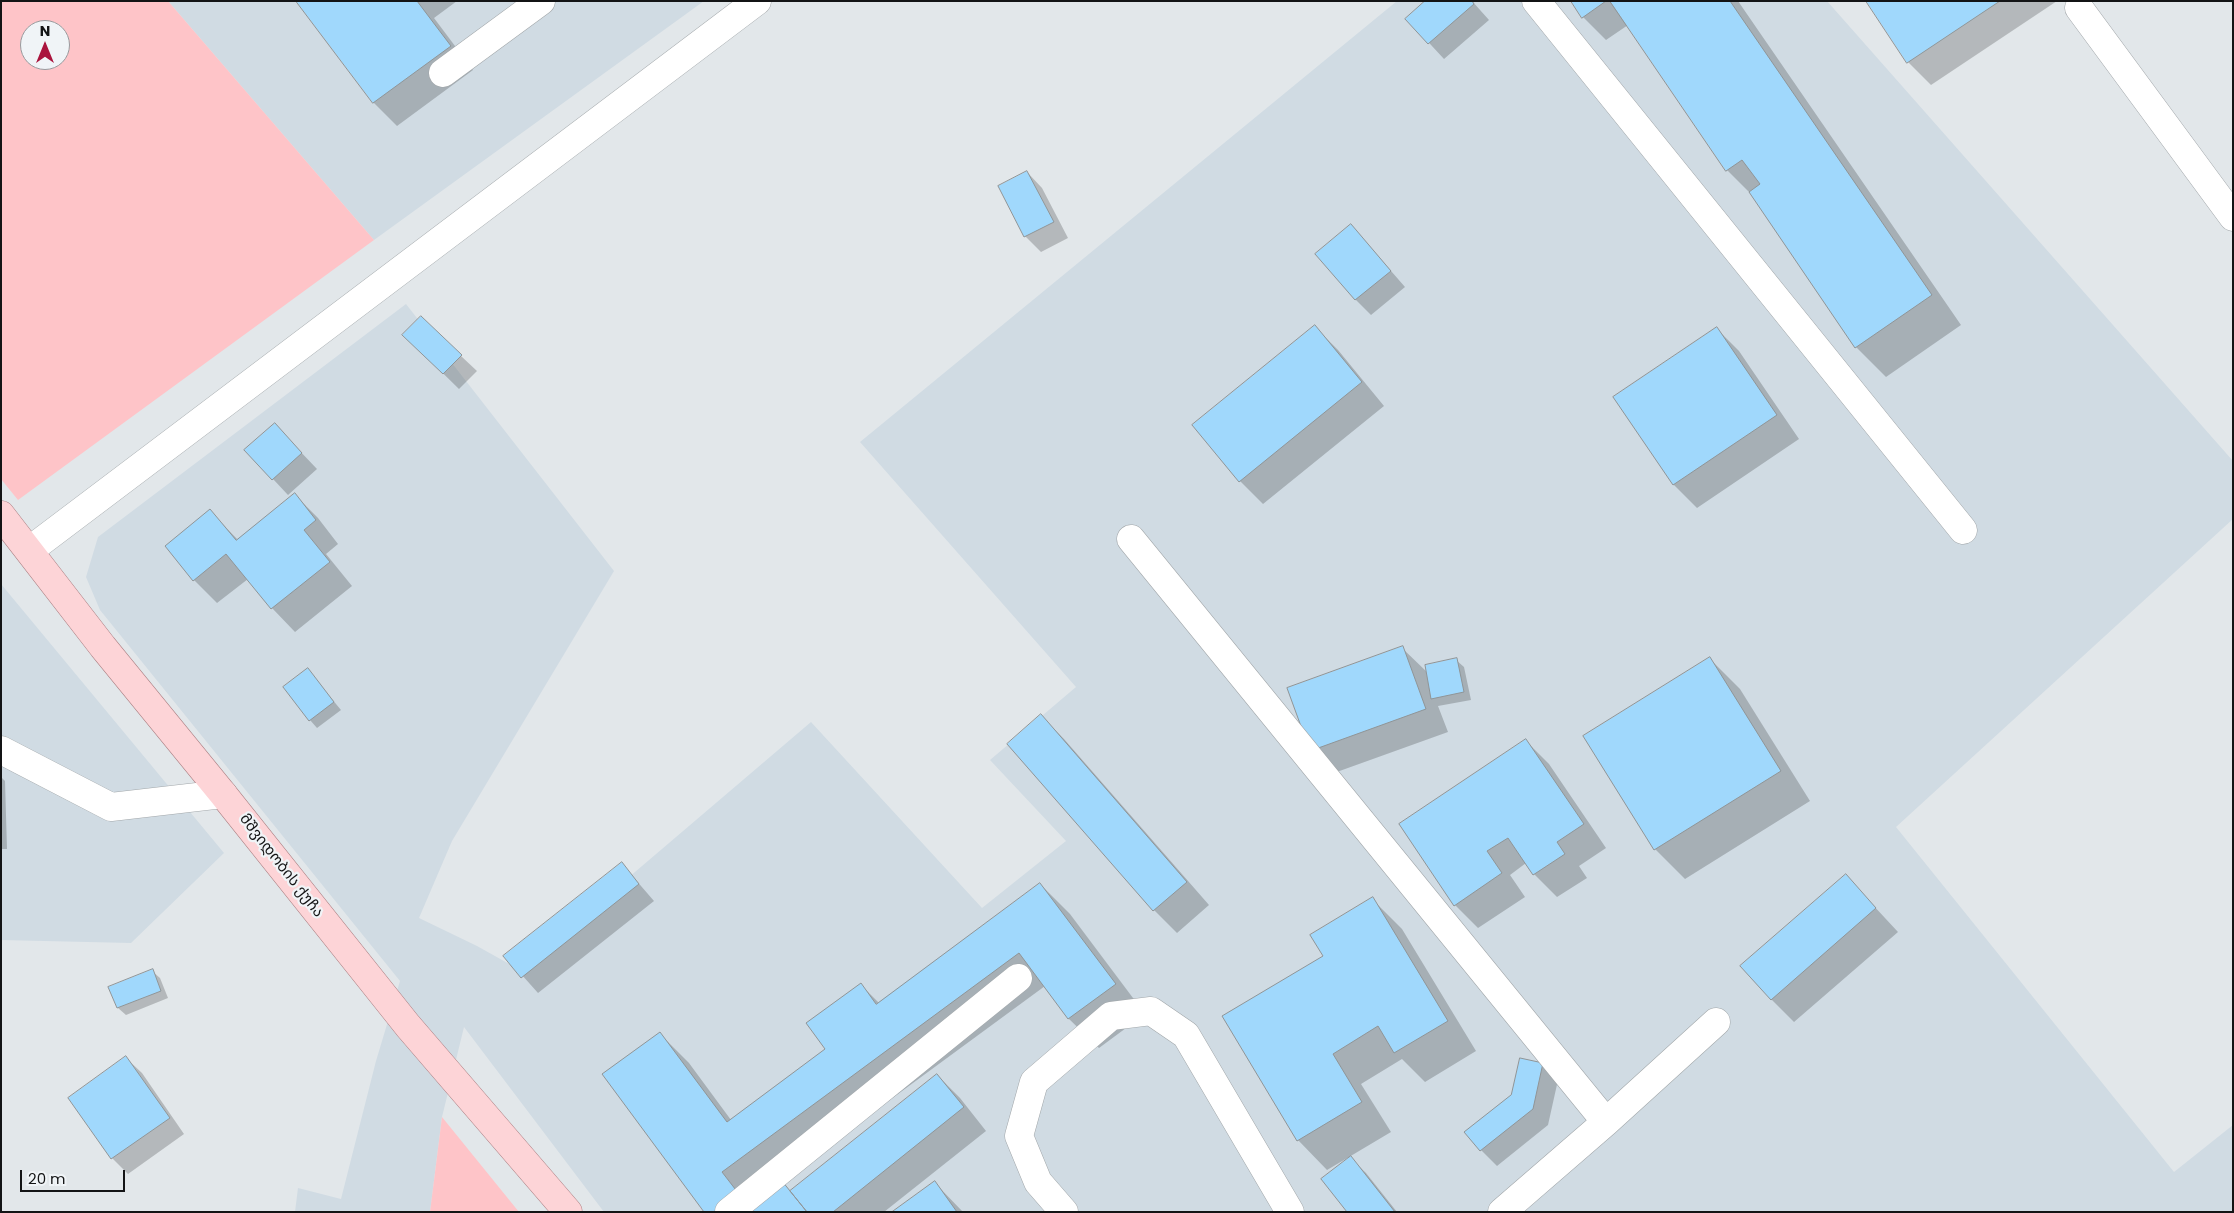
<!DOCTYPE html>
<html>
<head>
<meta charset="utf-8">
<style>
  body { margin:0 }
  #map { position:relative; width:2234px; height:1213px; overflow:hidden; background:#e2e7ea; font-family:Poppins,sans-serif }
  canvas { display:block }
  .frame { position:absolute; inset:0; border:2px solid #131415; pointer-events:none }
  .north { position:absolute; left:20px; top:20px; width:50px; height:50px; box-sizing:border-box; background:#f0f4f7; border:1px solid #989a9d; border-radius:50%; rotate:0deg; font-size:14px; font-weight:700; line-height:20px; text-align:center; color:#131415 }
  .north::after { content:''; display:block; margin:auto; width:18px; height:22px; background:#aa143d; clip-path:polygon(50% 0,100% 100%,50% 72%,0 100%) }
  .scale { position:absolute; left:20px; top:1170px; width:105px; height:22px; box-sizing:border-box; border:2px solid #131415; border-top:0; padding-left:6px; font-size:15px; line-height:18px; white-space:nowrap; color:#131415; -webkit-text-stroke:4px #f0f4f7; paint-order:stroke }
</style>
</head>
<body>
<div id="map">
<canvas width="2234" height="1213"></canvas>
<div class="frame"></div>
<div class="north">N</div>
<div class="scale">20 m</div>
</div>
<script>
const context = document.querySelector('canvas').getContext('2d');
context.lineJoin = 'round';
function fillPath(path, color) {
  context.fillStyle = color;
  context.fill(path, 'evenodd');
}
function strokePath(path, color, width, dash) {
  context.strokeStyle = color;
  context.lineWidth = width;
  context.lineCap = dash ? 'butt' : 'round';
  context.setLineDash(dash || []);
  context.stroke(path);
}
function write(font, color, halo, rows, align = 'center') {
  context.font = font + ' Poppins,"Noto Sans Georgian",sans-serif';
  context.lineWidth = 4.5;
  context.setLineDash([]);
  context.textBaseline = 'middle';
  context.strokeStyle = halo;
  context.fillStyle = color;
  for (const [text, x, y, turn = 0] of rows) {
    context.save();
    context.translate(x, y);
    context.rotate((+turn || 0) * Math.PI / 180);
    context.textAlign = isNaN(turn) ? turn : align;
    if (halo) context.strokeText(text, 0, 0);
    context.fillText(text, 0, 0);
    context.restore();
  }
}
const built = new Path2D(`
  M168 1H704L374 240Z
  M1397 1H1827L2233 461V519L1896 827 2174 1172 2233 1125V1212H604L464 1027 442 1117 430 1212H295L298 1188 341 1199 376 1061 400 981 100 610 86 577 98 537 406 304 614 571 452 841 419 918 477 946 520 970 811 722 982 908 1066 841 990 760 1076 687 860 442Z
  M1 584 224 853 131 943 1 940Z`);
const green = new Path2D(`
  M1 1H168L374 240 18 500 1 479ZM30 30H60V60H30Z
  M442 1117 519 1212H430Z`);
const shadow = new Path2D(`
  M298 1H457L434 18 473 70 397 126 374 103Z
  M1472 1 1489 20 1444 59 1407 19Z
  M1572 1H1738L1961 325 1886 377 1856 347 1752 195 1727 170 1628 25 1606 40 1583 17Z
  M1868 1H2057L1931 85 1908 62Z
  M1027 172 1042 188 1068 238 1041 252 1025 236 999 186Z
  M1351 225 1405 287 1371 315 1355 299Z
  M1315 327 1338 350 1384 406 1263 504 1240 481Z
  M1716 328 1739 351 1799 439 1697 508 1674 485 1614 397Z
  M404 335 461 356 477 371 459 389Z
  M275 425 317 469 288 495 273 479Z
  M295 495 318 518 338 544 326 554 352 586 295 632 272 608 248 579 217 603 194 580 210 511 238 540Z
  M1402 648 1428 673 1456 660 1464 667 1471 700 1438 706 1448 732 1334 773 1311 750Z
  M1710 659 1740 689 1810 801 1685 879 1655 849Z
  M307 669 341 710 317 728 310 720Z
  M1041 716 1064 739 1209 905 1177 933 1154 910 1008 744Z
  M1526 741 1549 764 1606 848 1579 866 1587 878 1557 897 1534 874 1526 863 1510 875 1525 897 1478 928 1455 905 1401 824Z
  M1 777 5 781 7 849H1Z
  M622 864 654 901 538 993 505 956Z
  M1846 876 1898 932 1794 1022 1771 999Z
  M1040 884 1070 914 1145 1014 1099 1048 1069 1019 1045 986 751 1202 782 1182 791 1192 937 1075 960 1098 986 1131 884 1212H706L659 1033 689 1063 731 1120 827 1049 861 985 879 1003Z
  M1372 899 1402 929 1476 1051 1425 1082 1402 1059 1361 1084 1391 1132 1349 1157 1366 1173 1397 1212H1349V1157L1327 1170 1298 1140 1325 956Z
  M152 971 160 978 168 998 126 1015 118 1008 110 987Z
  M126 1058 142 1073 184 1134 128 1174 112 1158 70 1098Z
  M1543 1064 1558 1080 1548 1125 1497 1166 1481 1150 1512 1095Z
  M935 1183 963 1212H895Z`);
const building = new Path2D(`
  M296 1H417L451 46 373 103Z
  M1425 1H1472L1474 4 1428 44 1405 19Z
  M1571 1H1606L1582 18Z
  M1610 1H1730L1932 295 1855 348 1749 192 1760 184 1742 160 1726 171Z
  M1866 1H2000L1907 63Z
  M1027 171 1054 222 1024 237 998 186Z
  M1351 224 1391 271 1355 300 1315 254Z
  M421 316 462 355 443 374 402 335Z
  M1315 325 1362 382 1239 482 1192 425Z
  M1717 327 1777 415 1673 485 1613 397Z
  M275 423 302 453 272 480 244 450Z
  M295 493 316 520 304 530 330 562 271 609 226 554 193 581 165 546 210 509 236 540Z
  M1403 646 1426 709 1310 751 1287 688Z
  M1710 657 1781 771 1654 850 1583 736Z
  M1457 658 1464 692 1431 699 1425 665Z
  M308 668 334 702 309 721 283 687Z
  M1041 714 1187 882 1153 911 1007 744Z
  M1526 739 1584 824 1557 842 1565 854 1533 875 1508 838 1487 851 1502 873 1454 906 1399 824Z
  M622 862 639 884 521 978 503 956Z
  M1846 874 1876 908 1771 1000 1740 966Z
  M1040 883 1116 984 1068 1019 1019 953 722 1172 739 1194 715 1212H704L602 1074 660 1032 727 1122 825 1049 806 1023 861 983 876 1004Z
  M1373 897 1448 1021 1394 1053 1378 1026 1333 1054 1362 1102 1297 1141 1222 1016 1323 956 1310 935Z
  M153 969 161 991 117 1008 108 987Z
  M126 1056 170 1118 111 1159 68 1098Z
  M1520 1058 1543 1063 1533 1109 1480 1151 1464 1132 1511 1095Z
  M937 1074 964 1107 833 1212H807L790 1191Z
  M1351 1156 1395 1212H1347L1321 1179Z
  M782 1181 807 1212H743Z
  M935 1181 957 1212H892Z`);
const minor = new Path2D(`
  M1536 1 1963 530
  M2079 8 2233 217
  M443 73 541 1
  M1131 539 1606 1122
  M30 550 757 1
  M1 750 111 807 223 794
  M729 1212 1018 978
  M1064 1212 1038 1182 1019 1136 1034 1082 1111 1016 1151 1011 1186 1035 1290 1212
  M1502 1212 1606 1122 1716 1022`);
const major = new Path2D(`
  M1 515 103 647 223 794 408 1026 568 1212`);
const streetNames = [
  ["მშვიდობის ქუჩა",281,866,52]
];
fillPath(built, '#d0dbe3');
fillPath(green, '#fec4c8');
fillPath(shadow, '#0003');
fillPath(building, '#a0d8fc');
strokePath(building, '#909597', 1);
strokePath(minor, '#a2a7aa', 29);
strokePath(major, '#aa7f82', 29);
strokePath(minor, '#fff', 28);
strokePath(major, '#fdd4d7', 28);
write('15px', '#131415', '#f0f4f7', streetNames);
</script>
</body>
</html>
